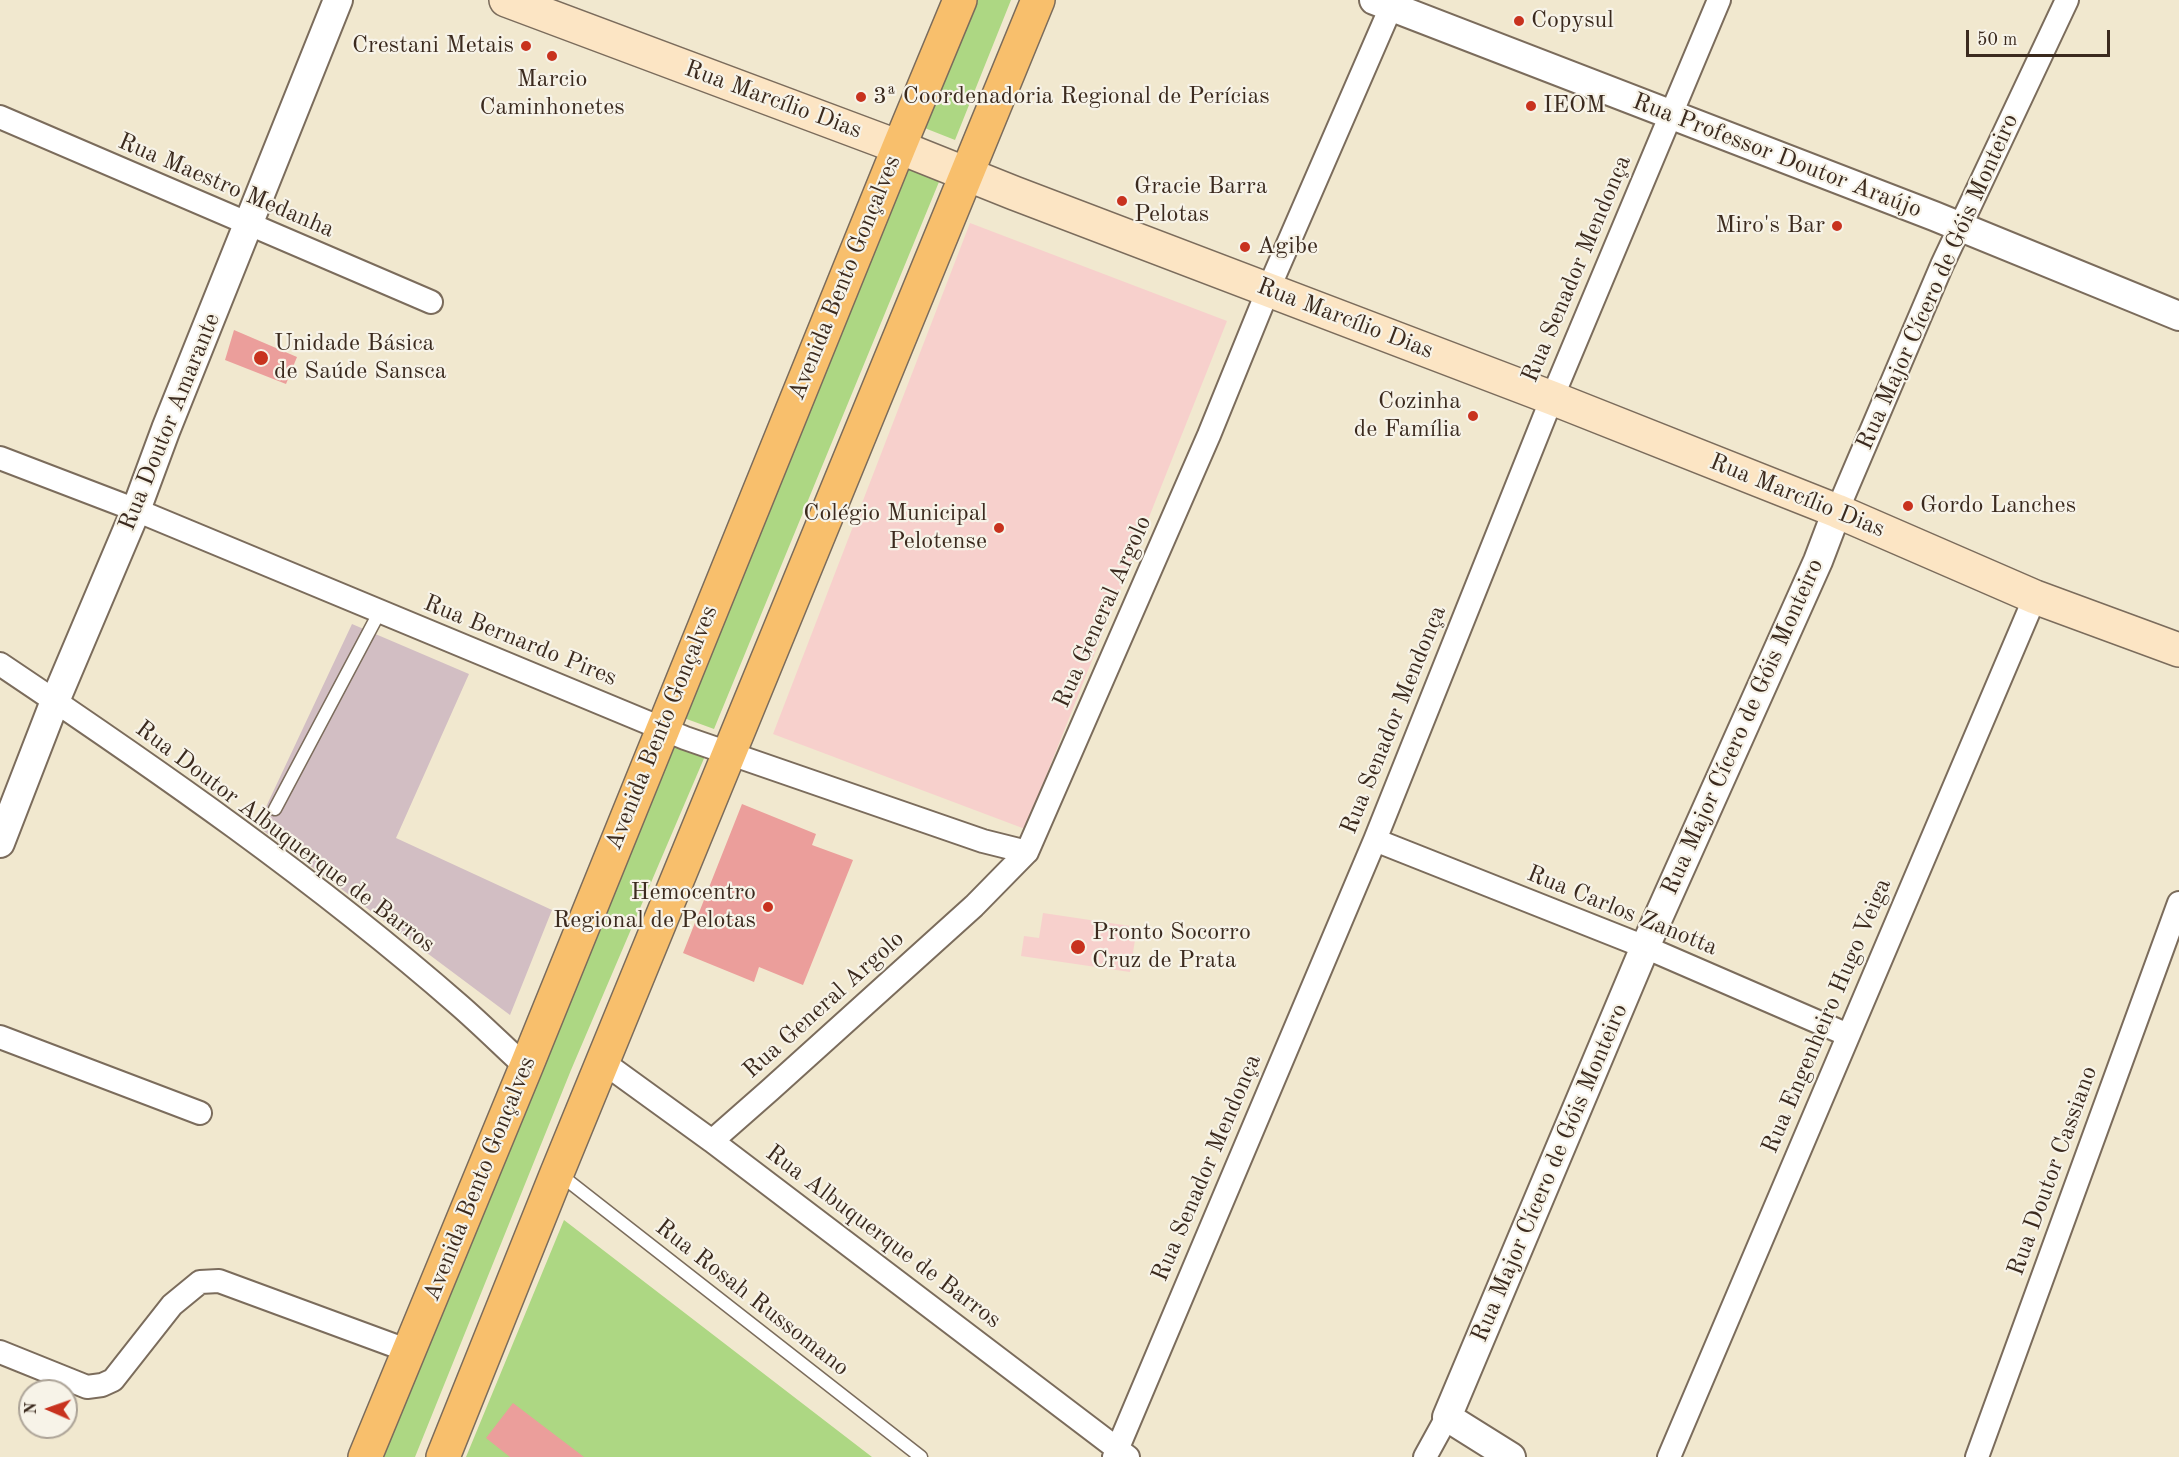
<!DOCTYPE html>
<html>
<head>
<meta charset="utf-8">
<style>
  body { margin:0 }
  #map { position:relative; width:2179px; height:1457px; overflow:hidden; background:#f1e8cf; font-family:"Old Standard TT",serif }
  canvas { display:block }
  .north { position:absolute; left:18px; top:1379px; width:60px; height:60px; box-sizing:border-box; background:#f7f3e8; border:2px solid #aca397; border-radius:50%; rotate:272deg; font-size:16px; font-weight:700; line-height:24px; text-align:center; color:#3b2a1e }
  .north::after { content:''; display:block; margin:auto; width:21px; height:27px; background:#c8321e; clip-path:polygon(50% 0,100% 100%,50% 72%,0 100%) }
  .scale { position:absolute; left:1966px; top:30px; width:144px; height:27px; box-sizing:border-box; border:3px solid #3b2a1e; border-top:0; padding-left:8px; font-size:18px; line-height:21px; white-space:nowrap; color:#3b2a1e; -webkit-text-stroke:4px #f7f3e8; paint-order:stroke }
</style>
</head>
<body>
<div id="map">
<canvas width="2179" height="1457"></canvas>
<div class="north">N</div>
<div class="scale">50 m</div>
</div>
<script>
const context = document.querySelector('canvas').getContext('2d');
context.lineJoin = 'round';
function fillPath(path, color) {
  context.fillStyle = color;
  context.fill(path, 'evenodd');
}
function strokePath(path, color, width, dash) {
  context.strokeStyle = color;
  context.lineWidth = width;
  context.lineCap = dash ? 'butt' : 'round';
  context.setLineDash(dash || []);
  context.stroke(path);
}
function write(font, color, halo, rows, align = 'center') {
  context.font = font + ' "Old Standard TT",serif';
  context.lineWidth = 4.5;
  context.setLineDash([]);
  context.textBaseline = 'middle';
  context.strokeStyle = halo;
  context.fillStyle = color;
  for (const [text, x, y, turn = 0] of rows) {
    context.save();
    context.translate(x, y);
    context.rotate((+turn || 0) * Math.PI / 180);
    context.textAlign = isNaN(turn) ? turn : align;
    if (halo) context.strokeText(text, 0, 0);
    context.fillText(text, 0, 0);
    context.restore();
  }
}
const built = new Path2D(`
  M970 223 1227 321 1025 829 773 734Z
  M1043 913 1137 927 1130 972 1021 956 1024 936 1039 938Z`);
const industrial = new Path2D(`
  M352 624 469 674 396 838 552 910 510 1015 257 826Z`);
const green = new Path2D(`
  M967 0H1011L955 140 917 125Z
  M901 163 941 177 714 729 673 714Z
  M665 741 705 756 571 1070 415 1457H368Z
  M564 1220 872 1457H466Z`);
const building = new Path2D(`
  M234 330 297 357 286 384 225 360Z
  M742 804 816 834 812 845 853 860 803 985 759 967 754 982 683 953Z
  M513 1403 584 1457H510L486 1438Z`);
const service = new Path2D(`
  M275 809 379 613
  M558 1173 921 1457`);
const minor = new Path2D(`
  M0 117 431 302
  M0 458 136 510 685 738 983 841 1027 852
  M1837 511 1942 265 2067 0
  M0 664C158 770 316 880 459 1005 482 1025 504 1047 526 1067
  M1375 840 1645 947 1848 1035
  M0 1037 200 1113
  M603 1062 712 1141 1128 1457
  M712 1141 770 1090 974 906 1027 852 1209 435 1268 290 1394 0
  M0 1352 87 1387 102 1385 113 1380 172 1305 200 1282 219 1281 409 1351
  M1114 1457 1375 840 1552 398 1719 0
  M1425 1457 1447 1417
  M1669 1457 2035 597
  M1977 1457 2179 903`);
const tertiary = new Path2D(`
  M1374 0 1934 216 2179 316
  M0 843 55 701 136 510 166 429 338 0
  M1511 1457 1447 1417 1645 947 1818 561 1837 511`);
const secondary = new Path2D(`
  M506 0 899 147 1014 193 1552 398 1837 511 2035 597 2179 650`);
const primary = new Path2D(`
  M365 1457 526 1067 899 147 960 0
  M443 1457 557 1173 1038 0`);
const markers = [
  [1519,21,6,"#c8321e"],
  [526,46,6,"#c8321e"],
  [552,56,6,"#c8321e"],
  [861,97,6,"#c8321e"],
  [1531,106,6,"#c8321e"],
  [1122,201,6,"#c8321e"],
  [1837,226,6,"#c8321e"],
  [1245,247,6,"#c8321e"],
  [261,358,8,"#c8321e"],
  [1473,416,6,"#c8321e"],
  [1908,506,6,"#c8321e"],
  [999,528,6,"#c8321e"],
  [768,907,6,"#c8321e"],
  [1078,947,8,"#c8321e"]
];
const poiNames = [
  ["Copysul",1531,21],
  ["Crestani Metais",514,46,"right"],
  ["Marcio",552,80,"center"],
  ["Caminhonetes",552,108,"center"],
  ["3ª Coordenadoria Regional de Perícias",873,97],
  ["IEOM",1543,106],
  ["Gracie Barra",1134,187],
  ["Pelotas",1134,215],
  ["Miro's Bar",1825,226,"right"],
  ["Agibe",1257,247],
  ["Unidade Básica",274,344],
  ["de Saúde Sansca",274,372],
  ["Cozinha",1461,402,"right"],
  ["de Família",1461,430,"right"],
  ["Gordo Lanches",1920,506],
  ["Colégio Municipal",987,514,"right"],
  ["Pelotense",987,542,"right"],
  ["Hemocentro",756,893,"right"],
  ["Regional de Pelotas",756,921,"right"],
  ["Pronto Socorro",1092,933],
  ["Cruz de Prata",1092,961]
];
const streetNames = [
  ["Rua Marcílio Dias",773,100,20],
  ["Rua Professor Doutor Araújo",1777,156,21],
  ["Rua Maestro Medanha",226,186,23],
  ["Rua Senador Mendonça",1577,269,-67],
  ["Avenida Bento Gonçalves",845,278,-68],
  ["Rua Major Cícero de Góis Monteiro",1938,282,-66],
  ["Rua Marcílio Dias",1345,319,21],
  ["Rua Doutor Amarante",170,422,-68],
  ["Rua Marcílio Dias",1797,496,22],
  ["Rua General Argolo",1103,612,-66],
  ["Rua Bernardo Pires",520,641,22],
  ["Rua Senador Mendonça",1394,720,-68],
  ["Rua Major Cícero de Góis Monteiro",1743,727,-66],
  ["Avenida Bento Gonçalves",662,728,-68],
  ["Rua Doutor Albuquerque de Barros",285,837,37],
  ["Rua Carlos Zanotta",1622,911,22],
  ["Rua General Argolo",824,1005,-42],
  ["Rua Engenheiro Hugo Veiga",1827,1016,-67],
  ["Rua Senador Mendonça",1207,1168,-67],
  ["Rua Doutor Cassiano",2053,1171,-70],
  ["Rua Major Cícero de Góis Monteiro",1550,1173,-67],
  ["Avenida Bento Gonçalves",480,1179,-68],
  ["Rua Albuquerque de Barros",883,1237,37],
  ["Rua Rosah Russomano",752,1298,38]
];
fillPath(built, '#f7d0cc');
fillPath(industrial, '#d2bec3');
fillPath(green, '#add783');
fillPath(building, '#eb9e9b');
strokePath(service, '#7b6c5c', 15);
strokePath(minor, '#7b6c5c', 26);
strokePath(tertiary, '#7b6c5c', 32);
strokePath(secondary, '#7b6c5c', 36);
strokePath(primary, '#7b6c5c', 36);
strokePath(service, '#fff', 12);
strokePath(minor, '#fff', 22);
strokePath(tertiary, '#fff', 28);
strokePath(secondary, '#fce5c4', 33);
strokePath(primary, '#f8bf6c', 33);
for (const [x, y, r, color] of markers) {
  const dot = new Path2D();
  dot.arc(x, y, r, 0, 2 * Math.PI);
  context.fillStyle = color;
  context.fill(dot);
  strokePath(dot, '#f7f3e8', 2);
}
write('24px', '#3b2a1e', '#f7f3e8', poiNames, 'left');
write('24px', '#3b2a1e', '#f7f3e8', streetNames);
</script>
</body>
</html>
